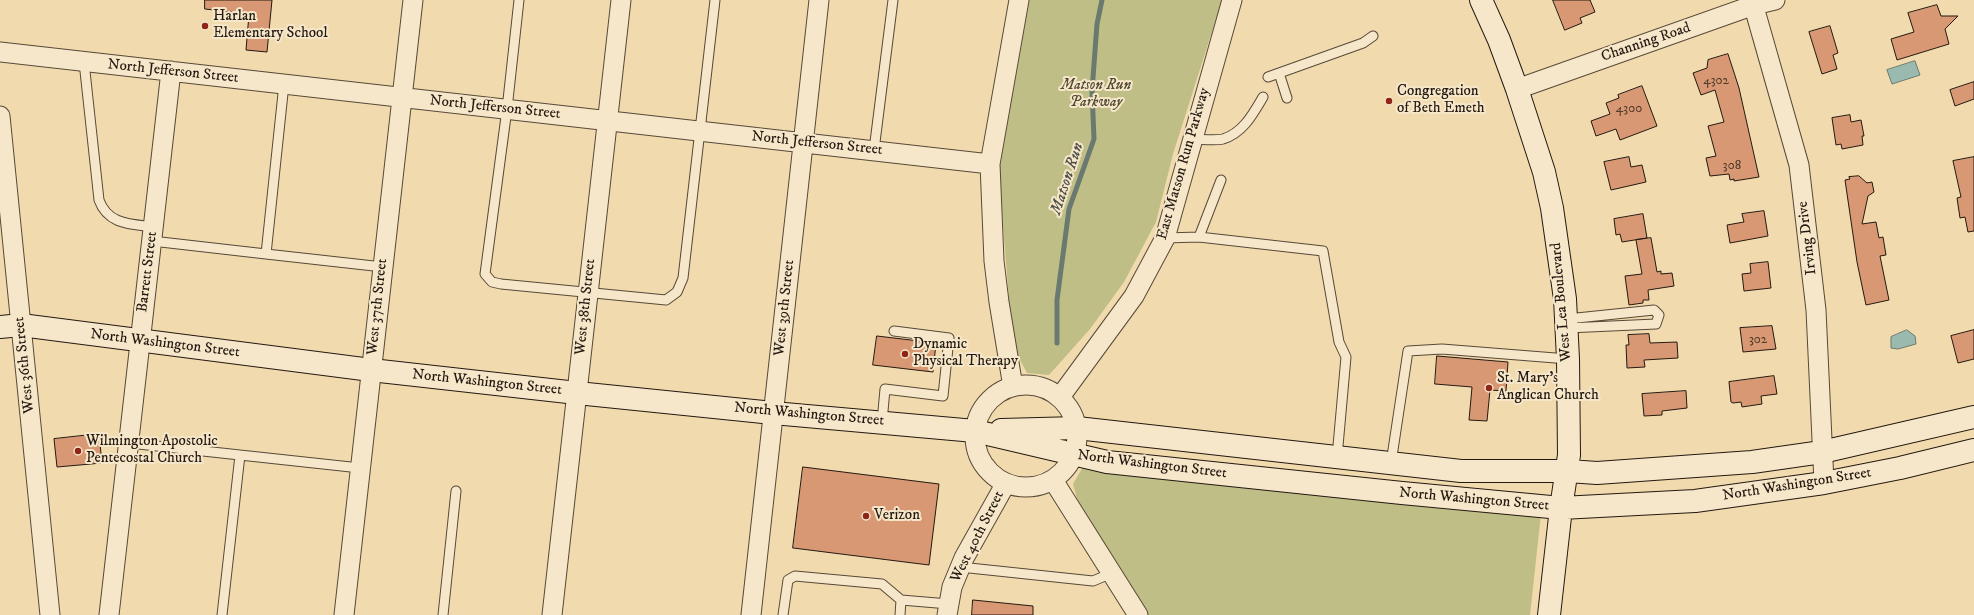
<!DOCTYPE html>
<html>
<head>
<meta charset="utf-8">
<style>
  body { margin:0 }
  canvas { display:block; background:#f1daad }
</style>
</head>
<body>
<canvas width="1974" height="615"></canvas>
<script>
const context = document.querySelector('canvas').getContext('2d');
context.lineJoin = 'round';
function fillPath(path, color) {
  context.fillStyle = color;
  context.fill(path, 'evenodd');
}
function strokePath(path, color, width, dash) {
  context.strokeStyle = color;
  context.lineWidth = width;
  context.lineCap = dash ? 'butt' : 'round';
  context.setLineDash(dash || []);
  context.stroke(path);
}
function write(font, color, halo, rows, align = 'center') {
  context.font = font + ' "IM FELL DW Pica",serif';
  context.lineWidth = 4;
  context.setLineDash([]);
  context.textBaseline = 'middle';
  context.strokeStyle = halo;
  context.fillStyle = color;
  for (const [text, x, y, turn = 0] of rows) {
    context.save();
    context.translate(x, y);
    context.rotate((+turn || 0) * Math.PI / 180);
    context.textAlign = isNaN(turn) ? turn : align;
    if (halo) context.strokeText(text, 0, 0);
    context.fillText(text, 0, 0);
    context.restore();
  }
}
const green = new Path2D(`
  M1021 0H1222L1173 154 1156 222 1124 282 1090 329 1049 375 1027 373 1013 347 998 165Z
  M1084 465 1541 514 1530 615H1147L1081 513 1073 484Z`);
const water = new Path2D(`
  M1915 61 1920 75 1892 84 1887 70Z
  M1907 330 1915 336 1916 344 1898 349 1891 348V337Z`);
const stream = new Path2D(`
  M1057 343V300L1069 209 1094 139 1092 91 1097 24 1102 0`);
const building = new Path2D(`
  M205 0H272L267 52 246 50 249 14 205 9Z
  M1553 0H1590L1595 12 1580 18 1582 23 1565 30Z
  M1937 5 1941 16H1958L1945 29 1949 44 1897 60 1891 39 1914 32 1908 13Z
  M1830 26 1838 53 1833 55 1837 69 1822 74 1809 32Z
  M1728 54 1739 88 1759 177 1734 181V179L1730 180 1729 174 1710 176 1706 158 1716 156 1708 126 1724 122 1715 90 1701 95 1693 73 1707 68 1708 60Z
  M1974 82V99L1955 106 1950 90Z
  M1642 86 1657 126 1620 140 1616 129 1596 136 1591 121 1610 114 1606 103 1619 98 1618 95Z
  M1850 115 1851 122 1861 120 1864 136H1862L1863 145 1842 149 1841 144 1836 145 1832 118Z
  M1629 157 1631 167 1642 165 1646 182 1611 190 1604 162Z
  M1974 157V231L1968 232 1965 217 1960 218 1957 198 1961 197 1953 161Z
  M1859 176 1867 183 1872 182 1874 192 1868 196 1862 224 1876 222 1879 238 1883 237 1886 255 1880 256 1889 300 1866 305 1857 262 1845 180 1850 179 1849 177Z
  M1764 211 1768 236 1730 243 1727 225 1744 222 1742 214Z
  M1643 214 1647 238 1622 242 1620 234 1616 235 1614 219Z
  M1651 238 1657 272 1661 271V274L1672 273 1674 286 1648 290 1649 300H1643V303L1629 305 1625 276 1642 274 1636 240Z
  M1768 262 1771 288 1744 291 1742 274 1751 273 1750 264Z
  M1772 326 1776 349 1743 352 1740 328Z
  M1974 330V359L1958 363 1951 336Z
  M1649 334 1650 343 1677 342 1678 358 1644 360 1645 367 1627 368 1626 345H1629L1628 335Z
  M877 336 936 343 933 372 873 365Z
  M1437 356 1508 362 1506 391 1490 390 1487 421 1469 420 1472 387 1435 384Z
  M1774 376 1777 394 1761 396 1762 404 1742 407 1741 402 1733 403 1731 402 1729 382Z
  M1686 391 1687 408 1662 411V415L1644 416 1642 394Z
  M99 434 102 463 57 467 54 439Z
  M803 467 939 484 929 565 793 548Z
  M973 600 1033 606V615H972Z`);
const lane = new Path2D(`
  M519 0 507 109 485 274 492 282 501 284 666 300 677 292 683 278 715 0
  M84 62 99 200C108 225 131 224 154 227
  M1279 73 1287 98
  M1268 77 1363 43 1373 36
  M284 84 266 254 383 267
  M1192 139C1201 139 1214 141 1223 139 1243 133 1253 114 1263 97
  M874 150 893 0
  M1199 237 1323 251 1339 342 1346 357 1337 457
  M1165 238 1199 237 1221 180
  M152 241 266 254
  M1567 319 1654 310 1659 315 1656 324 1567 328
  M882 422 885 389 943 396 949 338 894 331
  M129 443 360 468
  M1391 463 1408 351 1442 349 1568 359
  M960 567 1093 581 1112 573
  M222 615 240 455
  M443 615 456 491
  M783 615 788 580 795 576 882 584 901 600 949 604
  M900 615 901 600`);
const street = new Path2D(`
  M1752 0 1799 165 1816 310 1824 483
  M0 52 990 164
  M1517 89 1754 5 1775 0
  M0 116 50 615
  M975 436a51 51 0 1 1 102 0a51 51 0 1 1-102 0Z
  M1013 387 999 302 994 261 990 164 1019 0
  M1060 397 1134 296 1165 238 1232 0
  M1053 480 1138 615
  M109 615 171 71
  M344 615 413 0
  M552 615 621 0
  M751 615 819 0
  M947 615 952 587 964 558 1006 483`);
const secondary = new Path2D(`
  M1481 0 1499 40 1517 89 1544 172 1552 208 1565 299 1568 359 1569 455 1561 508 1549 615
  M0 327 21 325 371 370 577 393 773 413 975 431 1107 462 1402 493 1561 508 1695 501 1824 483 1900 468 1974 450
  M1001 430 1077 428 1461 471H1568L1597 473 1752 462 1822 452 1974 417`);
const markers = [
  [205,26,4,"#8f2418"],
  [1389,101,4,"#8f2418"],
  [905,354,4,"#8f2418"],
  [1489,388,4,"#8f2418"],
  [78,451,4,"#8f2418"],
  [866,516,4,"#8f2418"]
];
const numberNames = [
  ["4302",1716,81],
  ["4300",1629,109],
  ["308",1732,166],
  ["302",1758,340]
];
const poiNames = [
  ["Harlan",213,17],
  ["Elementary School",213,34],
  ["Congregation",1397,92],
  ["of Beth Emeth",1397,109],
  ["Dynamic",913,345],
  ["Physical Therapy",913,362],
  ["St. Mary’s",1497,379],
  ["Anglican Church",1497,396],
  ["Wilmington Apostolic",86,442],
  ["Pentecostal Church",86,459],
  ["Verizon",874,516]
];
const streetNames = [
  ["Channing Road",1646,43,-19],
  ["North Jefferson Street",173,72,6],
  ["North Jefferson Street",495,108,6],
  ["North Jefferson Street",817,144,6],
  ["East Matson Run Parkway",1184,164,-74],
  ["Irving Drive",1808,238,-97],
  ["Barrett Street",148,272,-83],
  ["West Lea Boulevard",1562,302,-95],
  ["West 37th Street",378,307,-84],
  ["West 38th Street",586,307,-84],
  ["West 39th Street",785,308,-84],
  ["North Washington Street",165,344,7],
  ["West 36th Street",25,365,-96],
  ["North Washington Street",487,383,6],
  ["North Washington Street",809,415,5],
  ["North Washington Street",1152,465,7],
  ["North Washington Street",1797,485,-9],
  ["North Washington Street",1474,500,5],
  ["West 40th Street",978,537,-63]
];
const parkNames = [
  ["Matson Run",1096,86],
  ["Parkway",1096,103]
];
const waterNames = [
  ["Matson Run",1068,179,-72]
];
fillPath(green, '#bfbe86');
fillPath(water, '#9bbaaf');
strokePath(water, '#6b7a70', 1);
strokePath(stream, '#6b7a70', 5);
fillPath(building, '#d79873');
strokePath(building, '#241911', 1);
strokePath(lane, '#574938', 11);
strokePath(street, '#574938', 21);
strokePath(secondary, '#241911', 24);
strokePath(lane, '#f6e7ca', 9);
strokePath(street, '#f6e7ca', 19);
strokePath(secondary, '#f6e7ca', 22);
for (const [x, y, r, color] of markers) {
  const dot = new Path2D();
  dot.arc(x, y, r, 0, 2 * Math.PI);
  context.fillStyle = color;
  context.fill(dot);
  strokePath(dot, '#f6e7ca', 1.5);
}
write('13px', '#51392a', null, numberNames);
write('15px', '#241911', '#f6e7ca', poiNames, 'left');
write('15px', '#241911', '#f6e7ca', streetNames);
write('italic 15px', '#524b34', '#f6e7ca', parkNames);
write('italic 16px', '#4e5148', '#f6e7ca', waterNames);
</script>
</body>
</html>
